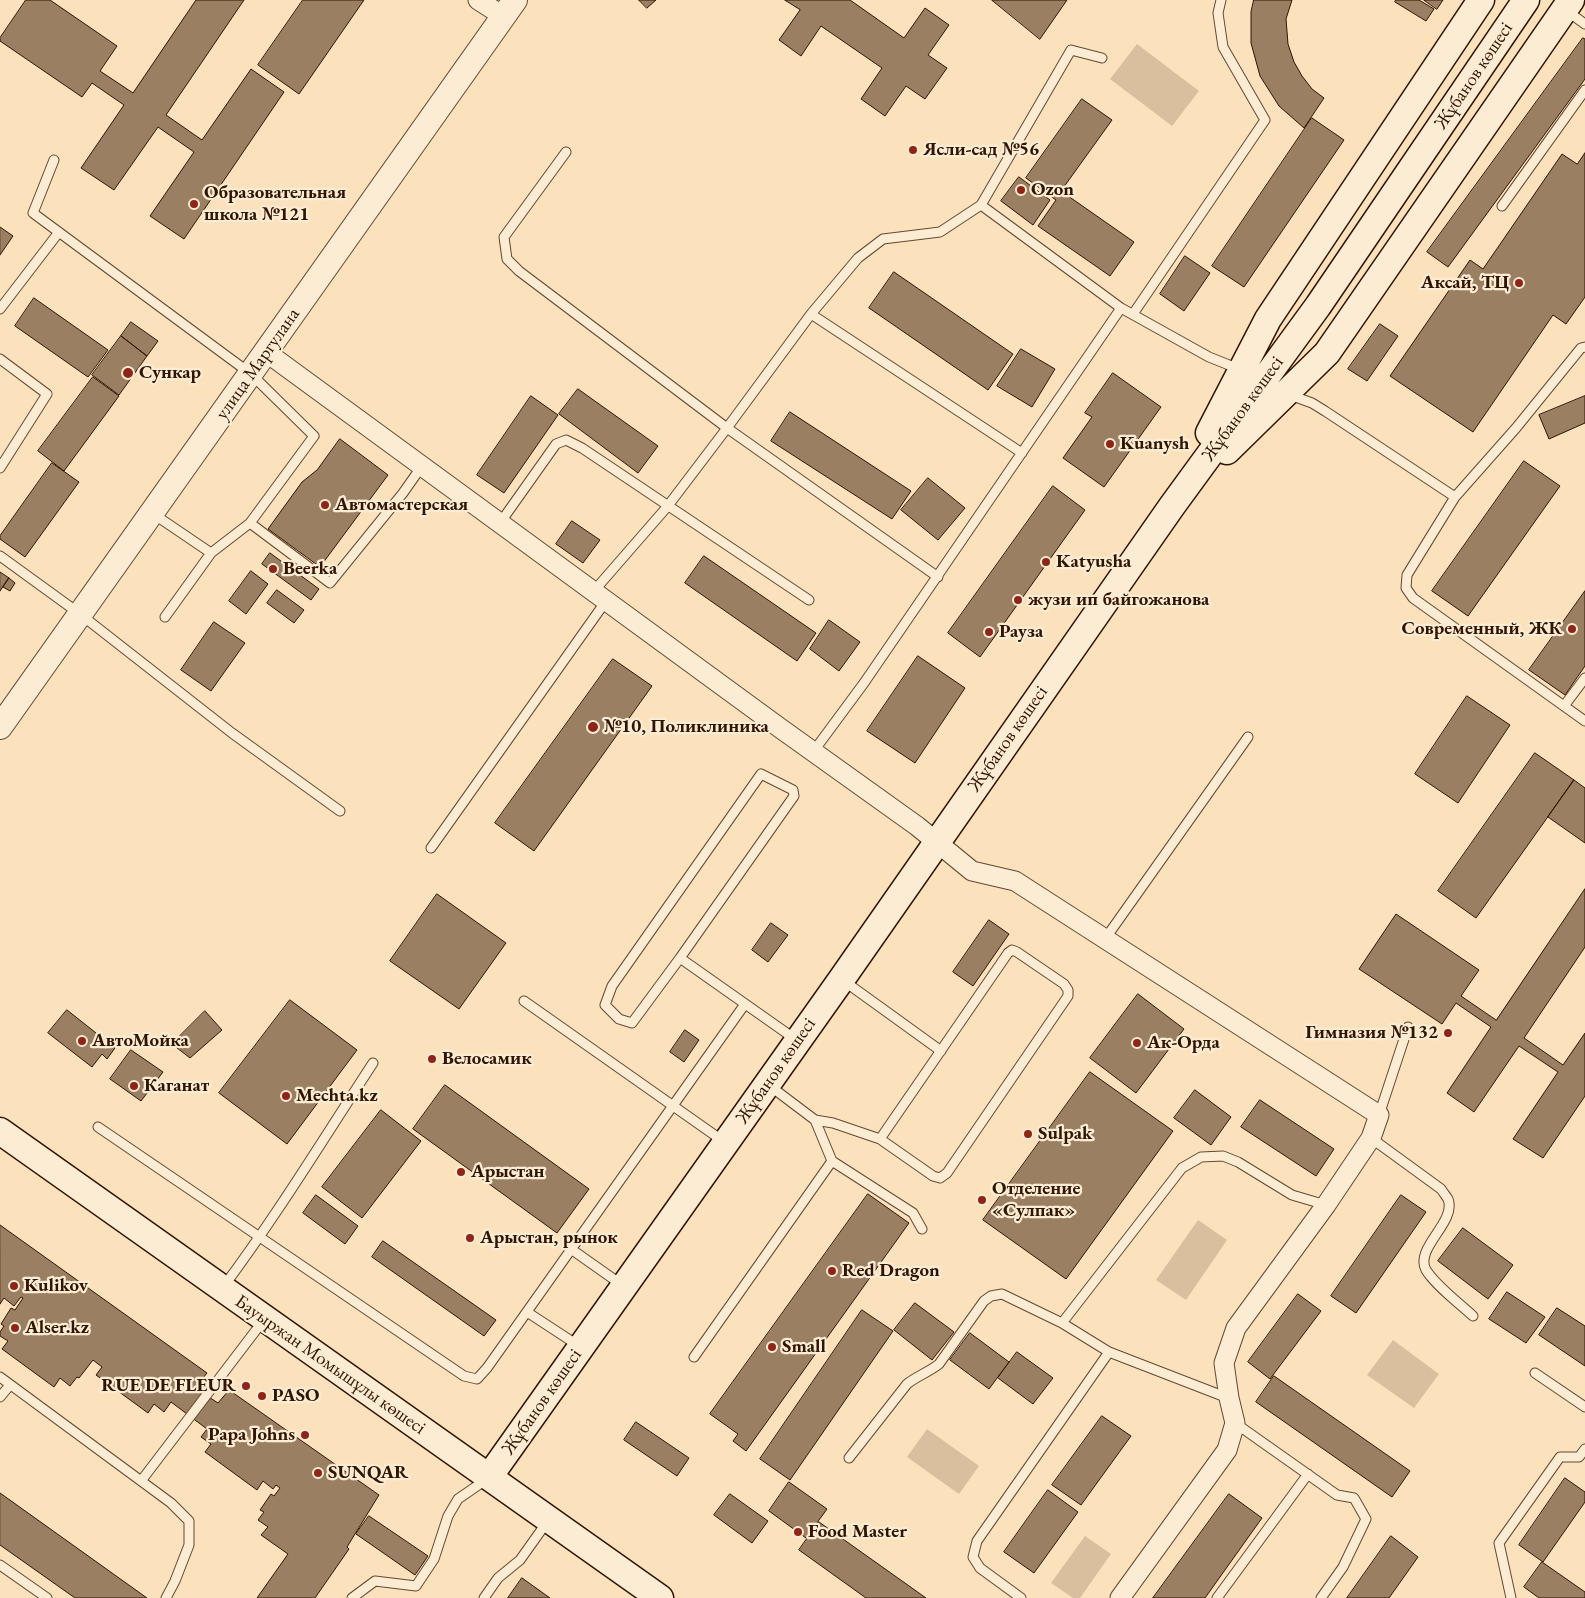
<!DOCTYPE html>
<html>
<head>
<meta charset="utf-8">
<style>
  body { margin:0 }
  canvas { display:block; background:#fbe2bd }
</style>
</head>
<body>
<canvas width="1585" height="1598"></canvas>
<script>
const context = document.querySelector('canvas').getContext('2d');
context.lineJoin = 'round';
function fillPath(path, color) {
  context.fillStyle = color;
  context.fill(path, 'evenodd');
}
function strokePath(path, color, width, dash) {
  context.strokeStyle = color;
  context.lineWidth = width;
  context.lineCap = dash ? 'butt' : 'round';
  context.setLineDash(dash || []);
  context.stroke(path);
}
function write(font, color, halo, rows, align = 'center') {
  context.font = font + ' "EB Garamond",serif';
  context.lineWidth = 4.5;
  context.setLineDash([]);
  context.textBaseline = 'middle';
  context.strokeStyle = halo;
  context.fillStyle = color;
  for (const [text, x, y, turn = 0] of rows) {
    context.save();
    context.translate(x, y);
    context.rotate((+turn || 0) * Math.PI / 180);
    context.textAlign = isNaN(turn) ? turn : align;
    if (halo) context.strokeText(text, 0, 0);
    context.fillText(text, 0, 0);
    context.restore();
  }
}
const green = new Path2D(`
  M1137 44 1199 91 1172 126 1110 79Z
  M1198 1220 1227 1240 1186 1300 1156 1280Z
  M1393 1340 1439 1374 1414 1408 1367 1375Z
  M927 1429 979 1466 959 1494 907 1457Z
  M1085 1536 1111 1554 1080 1598H1073L1051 1583Z`);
const building = new Path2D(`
  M26 0H50L117 46 100 71 133 93 196 0H244L166 115 202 140 251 69 284 92 184 239 150 216 194 152 158 127 114 190 81 168 124 105 92 83 82 97 0 41V38Z
  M303 0H364L299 94 258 65Z
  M639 0H656L647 8Z
  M785 0H850L904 38 925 8 949 25 928 55 947 68 925 99 906 86 885 116 861 99 882 68 821 26 801 56 779 40 800 10Z
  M992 0H1067L1040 39Z
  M1254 0H1292L1286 19 1288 44 1294 62 1302 76 1312 89 1324 98 1304 128 1279 106 1260 76 1251 43V12Z
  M1396 0H1419L1434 9 1426 21 1395 2Z
  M1424 0H1443L1437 9Z
  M1583 38 1585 39V79L1448 267 1427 252Z
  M1082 99 1112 120 1061 191 1134 242 1110 276 1038 226 1056 200 1026 178Z
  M1312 118 1344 140 1244 287 1212 266Z
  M1585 153V297L1566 324 1553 315 1473 432 1390 376 1470 260 1483 269 1562 154 1577 164Z
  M1019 177 1050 200 1033 225 1001 201Z
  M0 227 13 236 0 255Z
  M1185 256 1210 273 1184 311 1160 294Z
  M894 272 1013 354 988 390 869 308Z
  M34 298 108 350 88 377 15 326Z
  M131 322 158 341 147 356 121 336Z
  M1380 324 1398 336 1367 381 1348 369Z
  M121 336 147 356 119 395 92 375Z
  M1021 349 1055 369 1032 407 997 386Z
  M1113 373 1161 407 1104 487 1063 458 1092 417 1085 413Z
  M93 377 119 396 64 471 38 451Z
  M578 389 658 446 638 473 559 414Z
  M531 396 558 415 504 493 477 475Z
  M1585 396V423L1549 439 1539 415Z
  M790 412 911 491 892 519 771 441Z
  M340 439 388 475 320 567 268 529 302 482 317 470Z
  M1524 461 1560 486 1468 616 1432 591Z
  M52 463 79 482 25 557 0 539V536Z
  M928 478 965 508 938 540 901 510Z
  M1053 486 1085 510 980 657 948 633Z
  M572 521 600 540 583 563 556 544Z
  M270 553 319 589 311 600 262 564Z
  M704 556 816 633 797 661 685 583Z
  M251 571 268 584 246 614 229 601Z
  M0 572 9 578 0 591Z
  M9 578 15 583 10 591 3 587Z
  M277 590 304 610 294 623 267 603Z
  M1585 591V666L1565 695 1529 670Z
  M829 620 860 642 839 671 810 649Z
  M214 622 245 643 211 691 181 670Z
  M918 656 965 688 915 763 867 731Z
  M613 659 652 686 534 851 495 823Z
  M1467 696 1510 725 1458 803 1415 774Z
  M1535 753 1574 780 1476 918 1438 891Z
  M1574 780 1585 788V843L1548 817Z
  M1585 889V947L1524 1038 1563 1065 1585 1033V1096L1543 1158 1513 1139 1558 1072 1519 1046 1474 1112 1447 1093 1491 1027 1456 1003 1442 1024 1359 969 1396 914 1479 970 1461 996 1496 1020Z
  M437 894 506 943 459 1009 390 961Z
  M989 920 1009 934 973 986 953 972Z
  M771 923 788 935 768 962 752 950Z
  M1138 994 1184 1029 1136 1093 1090 1058Z
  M290 1000 357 1050 287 1144 219 1093Z
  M67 1010 115 1048 107 1059 102 1054 92 1067 48 1033Z
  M205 1011 222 1030 190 1058 172 1044Z
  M685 1030 699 1040 684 1062 670 1052Z
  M131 1050 163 1072 141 1101 110 1079Z
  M1090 1072 1173 1131 1066 1279 983 1220Z
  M445 1085 589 1189 557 1233 413 1129Z
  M1195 1090 1231 1117 1211 1145 1174 1118Z
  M1260 1100 1334 1149 1316 1176 1241 1127Z
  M381 1110 421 1141 362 1218 322 1187Z
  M868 1194 909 1223 746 1451 733 1441 738 1434 710 1414Z
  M316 1195 358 1226 345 1244 303 1213Z
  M1401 1195 1426 1212 1356 1313 1331 1296Z
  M0 1225 207 1373 195 1388 218 1403 229 1390 379 1495 347 1547 349 1549 315 1598H257L288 1554 261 1535 268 1527 258 1520 264 1512 260 1510 271 1494 274 1496 280 1488 276 1485 273 1489 263 1481 257 1490 205 1452 211 1444 201 1437 207 1429 171 1402 164 1412 154 1404 148 1413 96 1375 102 1367 93 1360 79 1378 77 1377 70 1386 60 1378 54 1387 2 1349 8 1341 0 1336V1332L4 1326 1 1324 11 1308 15 1310 23 1298 21 1297 14 1306 4 1298 0 1304Z
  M1463 1228 1513 1265 1488 1299 1438 1261Z
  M383 1241 496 1320 484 1336 372 1257Z
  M1507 1292 1545 1317 1526 1343 1489 1319Z
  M1298 1294 1321 1311 1270 1379 1248 1362Z
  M915 1303 954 1332 932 1360 894 1330Z
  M1557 1308 1585 1326V1366L1539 1335Z
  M862 1310 893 1331 790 1480 760 1459Z
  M970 1333 1009 1362 989 1389 950 1360Z
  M1017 1352 1053 1378 1033 1404 998 1378Z
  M1274 1376 1410 1471 1392 1497 1256 1402Z
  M1102 1416 1131 1436 1081 1505 1052 1485Z
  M636 1422 689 1458 677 1476 624 1440Z
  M1565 1478 1585 1492V1502L1543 1562 1519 1545Z
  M789 1482 827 1509 806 1538 769 1511Z
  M1048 1490 1078 1512 1034 1573 1004 1552Z
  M0 1493 147 1598H75L0 1545Z
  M730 1494 768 1521 752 1543 714 1515Z
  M1229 1494 1262 1518 1205 1598H1153Z
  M369 1516 428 1556 415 1575 356 1534Z
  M819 1522 926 1598H866L799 1550Z
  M1391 1536 1418 1557 1389 1598H1347Z
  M1542 1562 1585 1592V1598H1539L1524 1587Z
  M522 1578 550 1598H508Z`);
const service = new Path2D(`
  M1567 11 1585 24
  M566 152 504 237 507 259 519 271 727 428 938 577
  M54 160 33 213 251 374 314 436 250 523 211 553 165 617
  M981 205 1121 308 1209 357 1239 369
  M1502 206 1585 90
  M0 309 59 232
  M811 314 1022 453
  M1133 314 1265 120 1223 47 1218 13 1221 0
  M1585 347 1581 348 1516 428 1455 497 1407 575 1406 588 1413 598 1585 721
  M0 359 47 394 0 468
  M1290 395 1312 403 1325 411 1455 497
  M152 513 211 553
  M250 523 330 583 403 493 422 466
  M500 523 556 444 566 440 582 448 809 600
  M0 556 80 614 232 733 340 811
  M593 592 667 507 727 428 811 314 858 258 883 239 940 232 981 205 1071 50 1102 58
  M1564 706 1585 678
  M813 752 864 683 1121 308
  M431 848 606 601
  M1105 939 1248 737
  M680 958 632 1023 619 1019 605 1005 612 986 761 774 793 790 794 796 680 958 795 1039
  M844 981 941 1051
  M524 1001 723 1141
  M770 1086 815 1120 833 1123 880 1139 933 1176 940 1178 947 1173 1068 996V990L1064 984 1017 952 1012 950 1008 953 880 1139
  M1379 1115 1408 1027
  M815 1120 832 1161 913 1213 922 1229
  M98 1127 464 1376 477 1379 487 1368 745 1004
  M1371 1138 1441 1189C1443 1192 1446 1196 1448 1199 1457 1222 1414 1248 1426 1270 1436 1286 1459 1303 1473 1316
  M571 1249 622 1285
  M224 1286C277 1215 324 1138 373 1063
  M527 1312 579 1346
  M1062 1323 1182 1168 1201 1157 1223 1156 1238 1162 1292 1195 1326 1205
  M694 1357 832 1161
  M1535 1373 1585 1407
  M0 1377 171 1503 189 1521V1545L175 1581 166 1598
  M0 1397 10 1385
  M1235 1423 1337 1495 1354 1498 1366 1519 1343 1567 1321 1598
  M849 1458 907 1384C917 1376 929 1372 939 1364L984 1301 991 1296 1002 1294 1062 1323 1109 1352 1228 1398
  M141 1481 263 1321
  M0 1565 47 1598
  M352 1598 375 1581 416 1586 434 1559 448 1516 458 1499 487 1479
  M484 1598 498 1578 520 1560 547 1522
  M1021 1598 980 1568 973 1557 977 1541 1109 1352
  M1217 1598 1308 1474
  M1511 1598 1499 1543 1560 1457H1579L1585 1449`);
const minor = new Path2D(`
  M478 0 503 16
  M266 352 780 728 917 826 972 871 1015 881 1379 1115 1371 1138 1326 1205 1236 1328 1224 1363 1229 1398 1235 1423 1227 1450 1120 1598`);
const tertiary = new Path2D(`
  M0 727 515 0`);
const secondary = new Path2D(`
  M1209 433 1268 319 1481 0
  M1227 451 1327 353 1571 0
  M0 1131 660 1598
  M489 1477 841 980 1172 506 1318 306 1526 0`);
const markers = [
  [913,150,5,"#8f2418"],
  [1021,190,5,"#8f2418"],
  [194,204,5,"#8f2418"],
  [1519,283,5,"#8f2418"],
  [128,373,6,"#8f2418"],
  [1110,444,5,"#8f2418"],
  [325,505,5,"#8f2418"],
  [1046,562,5,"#8f2418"],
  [273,569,5,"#8f2418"],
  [1018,600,5,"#8f2418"],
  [1572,629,5,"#8f2418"],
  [989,632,5,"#8f2418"],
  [593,727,6,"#8f2418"],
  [1448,1033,5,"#8f2418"],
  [82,1041,5,"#8f2418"],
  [1137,1043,5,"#8f2418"],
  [432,1059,5,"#8f2418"],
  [134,1086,5,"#8f2418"],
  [286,1096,5,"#8f2418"],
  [1028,1134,5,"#8f2418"],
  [461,1172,5,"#8f2418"],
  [982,1200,5,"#8f2418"],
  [470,1238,5,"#8f2418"],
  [832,1271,5,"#8f2418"],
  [14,1286,5,"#8f2418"],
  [15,1328,5,"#8f2418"],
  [772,1347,5,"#8f2418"],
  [246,1386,5,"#8f2418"],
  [262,1396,5,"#8f2418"],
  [305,1435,5,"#8f2418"],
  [318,1473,5,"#8f2418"],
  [798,1532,5,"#8f2418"]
];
const streetNames = [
  ["Жұбанов көшесі",1474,76,-56],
  ["улица Маргулана",258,364,-55],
  ["Жұбанов көшесі",1243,409,-54],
  ["Жұбанов көшесі",1008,739,-55],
  ["Жұбанов көшесі",776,1071,-55],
  ["Бауыржан Момышұлы көшесі",330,1365,35],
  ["Жұбанов көшесі",542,1402,-55]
];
const poiNames = [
  ["Ясли-сад №56",923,150],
  ["Ozon",1031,190],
  ["Образовательная",204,193],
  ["школа №121",204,215],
  ["Аксай, ТЦ",1509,283,"right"],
  ["Сункар",139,373],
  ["Kuanysh",1120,444],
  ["Автомастерская",335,505],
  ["Katyusha",1056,562],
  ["Beerka",283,569],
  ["жузи ип байгожанова",1028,600],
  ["Современный, ЖК",1562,629,"right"],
  ["Рауза",999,632],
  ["№10, Поликлиника",604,727],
  ["Гимназия №132",1438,1033,"right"],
  ["АвтоМойка",92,1041],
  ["Ак-Орда",1147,1043],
  ["Велосамик",442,1059],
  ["Каганат",144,1086],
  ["Mechta.kz",296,1096],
  ["Sulpak",1038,1134],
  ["Арыстан",471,1172],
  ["Отделение",992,1189],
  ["«Сулпак»",992,1211],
  ["Арыстан, рынок",480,1238],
  ["Red Dragon",842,1271],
  ["Kulikov",24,1286],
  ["Alser.kz",25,1328],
  ["Small",782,1347],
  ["RUE DE FLEUR",236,1386,"right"],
  ["PASO",272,1396],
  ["Papa Johns",295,1435,"right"],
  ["SUNQAR",328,1473],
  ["Food Master",808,1532]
];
fillPath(green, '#d9bf9d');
fillPath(building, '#9a7f63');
strokePath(building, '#311401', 1);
strokePath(service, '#644830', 11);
strokePath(minor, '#644830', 21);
strokePath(tertiary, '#644830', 26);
strokePath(secondary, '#311401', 29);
strokePath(service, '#fcecd4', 9);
strokePath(minor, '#fcecd4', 19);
strokePath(tertiary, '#fcecd4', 24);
strokePath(secondary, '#fcecd4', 26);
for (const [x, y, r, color] of markers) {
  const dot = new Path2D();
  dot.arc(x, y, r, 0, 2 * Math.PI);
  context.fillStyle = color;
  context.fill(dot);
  strokePath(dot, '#fcecd4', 2);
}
write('19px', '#311401', '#fcecd4', streetNames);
write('bold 19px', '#311401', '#fcecd4', poiNames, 'left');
</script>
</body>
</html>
